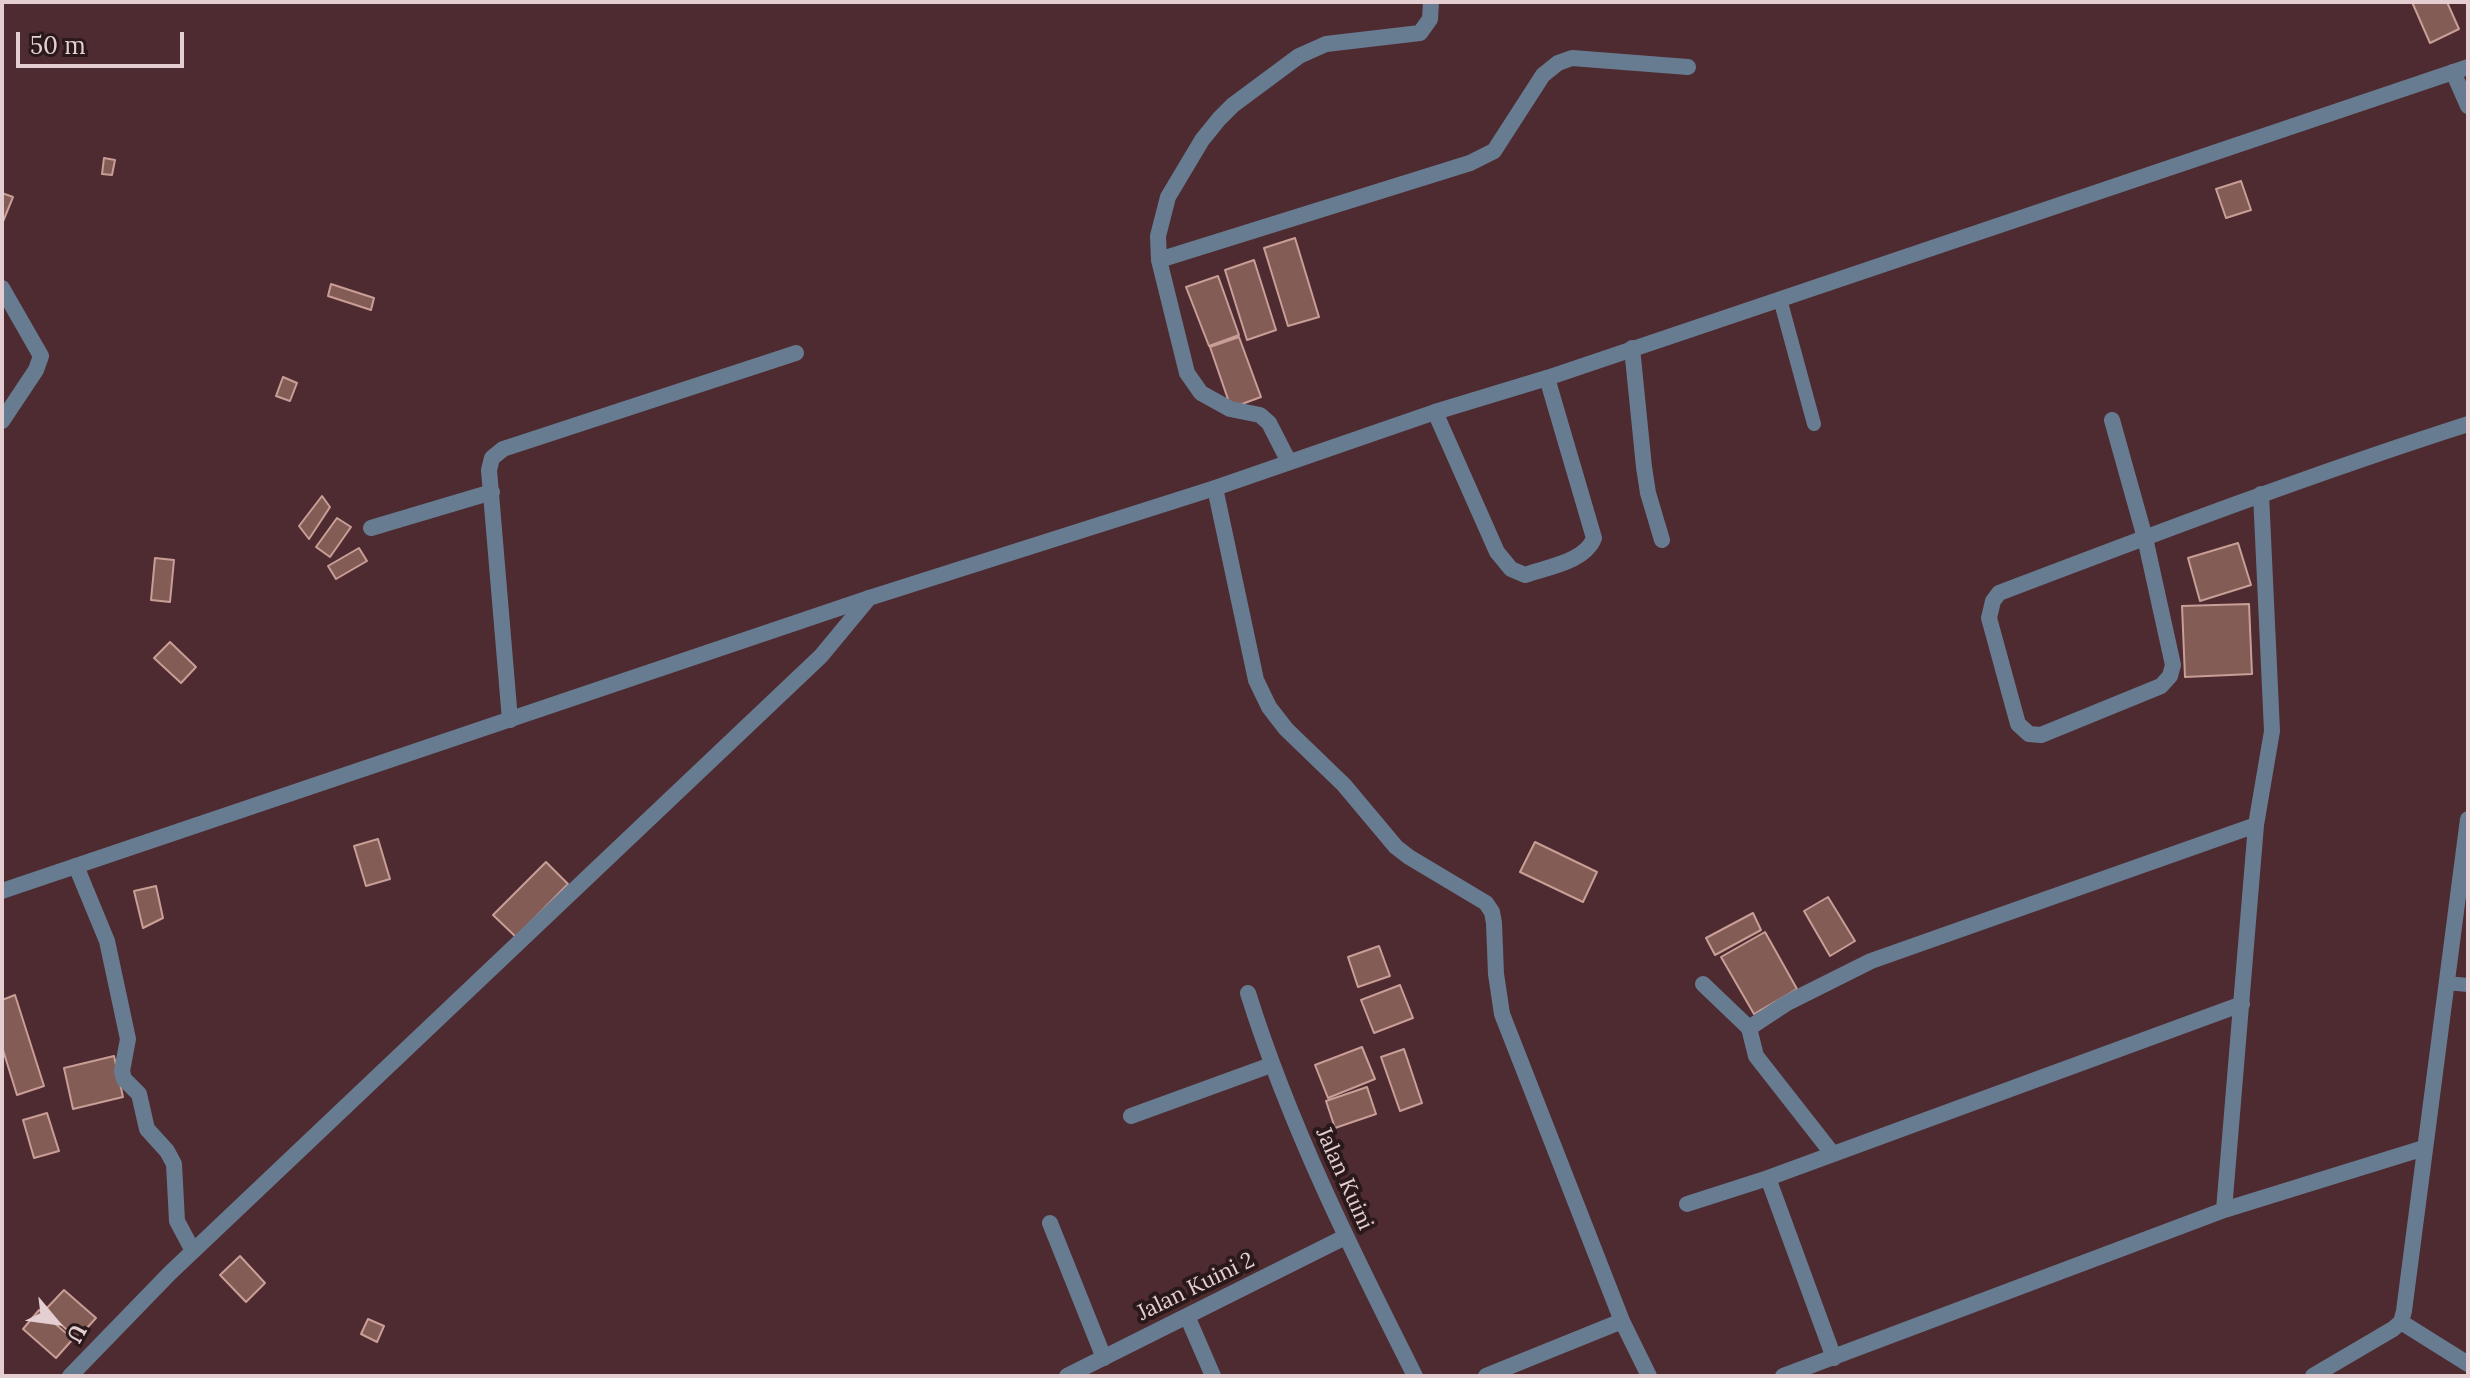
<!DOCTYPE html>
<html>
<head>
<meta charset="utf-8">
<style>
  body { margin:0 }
  #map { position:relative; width:2470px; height:1378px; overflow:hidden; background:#4e2b31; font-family:Lora,serif }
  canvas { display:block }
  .frame { position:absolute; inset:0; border:4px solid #e5ced1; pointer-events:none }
  .north { position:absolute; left:16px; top:1282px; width:80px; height:80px; -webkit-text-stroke:6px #29191b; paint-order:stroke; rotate:119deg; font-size:22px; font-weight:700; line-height:32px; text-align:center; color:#e5ced1 }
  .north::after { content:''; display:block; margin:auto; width:28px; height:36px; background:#e5ced1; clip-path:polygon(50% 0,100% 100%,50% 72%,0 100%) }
  .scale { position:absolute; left:16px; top:32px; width:168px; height:36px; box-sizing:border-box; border:4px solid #e5ced1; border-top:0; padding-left:10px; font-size:24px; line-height:28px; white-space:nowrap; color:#e5ced1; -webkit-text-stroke:6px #29191b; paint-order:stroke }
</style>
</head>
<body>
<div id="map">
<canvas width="2470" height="1378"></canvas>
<div class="frame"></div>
<div class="north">U</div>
<div class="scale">50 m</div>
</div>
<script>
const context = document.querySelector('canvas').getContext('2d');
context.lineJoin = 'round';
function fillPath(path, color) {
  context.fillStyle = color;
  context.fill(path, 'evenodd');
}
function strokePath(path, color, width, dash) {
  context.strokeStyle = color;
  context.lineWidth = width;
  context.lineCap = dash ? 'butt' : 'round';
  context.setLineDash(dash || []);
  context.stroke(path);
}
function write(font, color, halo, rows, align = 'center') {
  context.font = font + ' Lora,serif';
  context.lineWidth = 8;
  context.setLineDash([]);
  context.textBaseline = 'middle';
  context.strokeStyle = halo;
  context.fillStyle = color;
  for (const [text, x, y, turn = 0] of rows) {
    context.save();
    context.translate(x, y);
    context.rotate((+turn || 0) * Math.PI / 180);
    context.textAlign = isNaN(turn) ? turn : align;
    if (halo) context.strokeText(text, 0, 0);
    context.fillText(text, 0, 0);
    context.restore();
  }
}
const building = new Path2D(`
  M2412 2H2447L2459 29 2430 43Z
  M104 158 115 160 112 175 102 174Z
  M2241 181 2251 210 2226 218 2216 189Z
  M2 193 13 197 2 224Z
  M1295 238 1319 317 1288 326 1264 248Z
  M1254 260 1276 330 1247 340 1225 270Z
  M1218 276 1239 335 1209 346 1186 287Z
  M331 284 374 298 371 310 328 296Z
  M1239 337 1261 397 1231 408 1210 347Z
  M283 377 297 383 290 401 276 396Z
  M322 496 330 507 309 539 299 526Z
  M337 518 351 527 330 557 316 547Z
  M2238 543 2251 585 2200 601 2188 558Z
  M359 548 367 561 336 579 328 566Z
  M155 558 174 560 170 602 151 600Z
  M2249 604 2252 674 2185 677 2182 606Z
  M170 642 196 667 181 683 154 658Z
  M378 839 390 879 366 886 354 846Z
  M1535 842 1597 872 1583 902 1520 872Z
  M546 862 568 884 516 937 493 915Z
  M156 886 163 918 143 928 134 891Z
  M1828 897 1855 941 1830 956 1804 911Z
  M1753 913 1761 930 1715 955 1706 938Z
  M1765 932 1797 989 1754 1014 1721 957Z
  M1379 946 1390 976 1358 987 1348 957Z
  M1400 985 1413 1018 1374 1033 1361 1000Z
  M15 995 44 1086 17 1095 2 1047V1000Z
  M1362 1047 1375 1079 1328 1098 1315 1065Z
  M1404 1049 1422 1103 1400 1111 1381 1057Z
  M114 1056 123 1097 73 1109 64 1068Z
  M1367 1087 1376 1114 1335 1128 1326 1101Z
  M47 1113 59 1151 34 1158 23 1120Z
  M240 1256 265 1283 246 1302 220 1275Z
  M64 1290 96 1318 77 1339 45 1310Z
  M39 1310 73 1339 56 1358 23 1329Z
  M368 1319 384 1326 377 1342 361 1334Z`);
const service = new Path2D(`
  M1780 299 1814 424
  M2446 983 2468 985`);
const minor = new Path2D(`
  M2453 72 2468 106
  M1159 260 1470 163 1494 151 1543 75 1558 63 1572 58 1688 67
  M2 288 41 356 36 370 2 421
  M1632 348 1644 467 1648 493 1662 540
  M1435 412 1497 552 1511 569 1525 575C1547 567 1585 562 1594 538L1547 378
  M2112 420 2145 538 2173 665 2170 676 2161 686 2041 735 2029 734 2018 724 1989 618 1993 601 1999 593C2154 534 2309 475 2468 424
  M1289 462 1269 423 1260 415 1230 409 1201 393 1187 373 1159 260 1158 236 1168 197 1202 140 1219 119 1233 105 1299 56 1326 44 1420 33 1430 19 1431 2
  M1215 488 1256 680 1269 707 1286 729 1344 785 1396 847 1409 857 1486 903 1492 912 1494 923 1496 974 1502 1014 1622 1321 1649 1376
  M371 528 492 492
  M510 720 489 470 492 458 503 449 796 353
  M76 866 107 941 128 1039 122 1071 124 1079 139 1094 147 1129 167 1151 174 1164 177 1221 193 1251
  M1703 984 1749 1028 1756 1056 1832 1153
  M1248 993C1290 1127 1352 1251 1415 1376
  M1749 1028 1787 1003 1871 961 2256 825
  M1131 1116 1271 1065
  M1768 1178 1834 1358
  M1687 1204 1768 1178 2242 1004
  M2224 1210 2256 825 2272 731 2261 494
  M1050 1223 1104 1358
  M1187 1316 1213 1376
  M2401 1322 2468 1364
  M70 1376 170 1273 821 656 869 598
  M1067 1376 1345 1237
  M1486 1376 1622 1321
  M1783 1376 2224 1210 2424 1148
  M2313 1376 2393 1329 2401 1322 2404 1311 2468 819`);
const tertiary = new Path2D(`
  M2 891 869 598 1215 488 1435 412 1547 378 2468 67`);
const streetNames = [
  ["Jalan Kuini",1344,1179,66],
  ["Jalan Kuini 2",1196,1287,-26]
];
fillPath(building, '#835c55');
strokePath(building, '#c89e96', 2);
strokePath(service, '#687c91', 14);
strokePath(minor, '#687c91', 16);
strokePath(tertiary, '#687c91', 16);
write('22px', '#e5ced1', '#29191b', streetNames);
</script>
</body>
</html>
